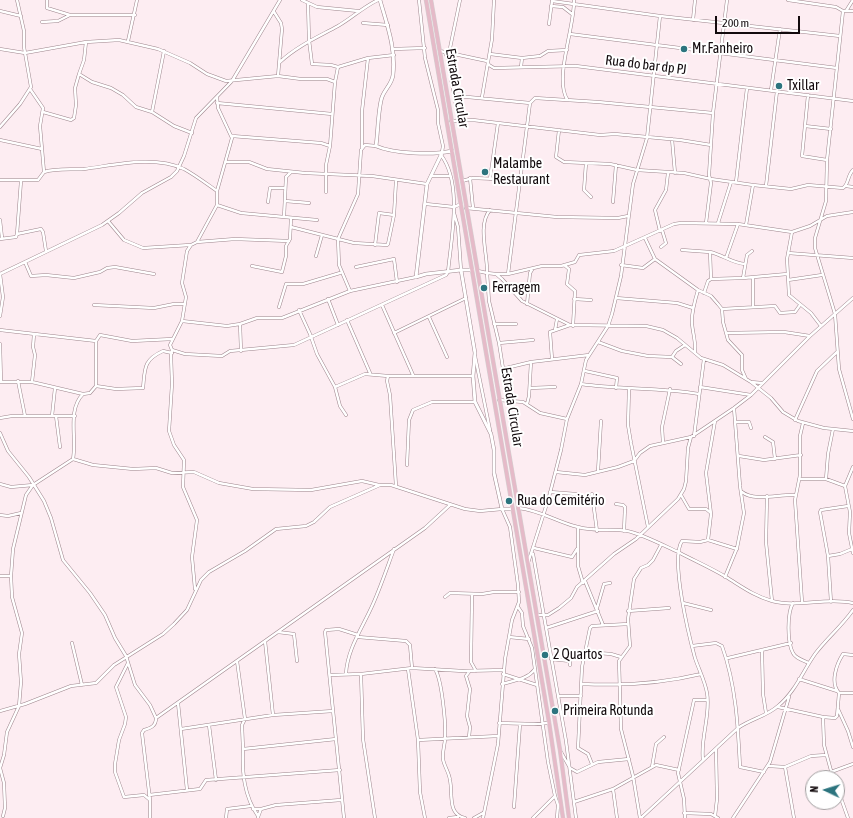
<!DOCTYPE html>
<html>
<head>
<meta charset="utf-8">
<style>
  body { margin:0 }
  #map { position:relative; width:853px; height:818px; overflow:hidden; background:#fdedf2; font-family:"Asap Condensed",sans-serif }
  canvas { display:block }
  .north { position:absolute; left:805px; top:770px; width:40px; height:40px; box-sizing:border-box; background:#fff; border:1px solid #a09d9e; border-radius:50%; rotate:274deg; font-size:11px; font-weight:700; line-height:16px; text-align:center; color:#120a0d }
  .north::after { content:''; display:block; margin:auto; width:14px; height:18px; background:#2c747e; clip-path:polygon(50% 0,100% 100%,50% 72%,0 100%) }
  .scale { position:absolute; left:715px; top:16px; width:85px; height:18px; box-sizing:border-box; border:2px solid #120a0d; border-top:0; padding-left:5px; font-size:12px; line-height:14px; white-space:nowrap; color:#120a0d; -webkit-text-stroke:3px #fff; paint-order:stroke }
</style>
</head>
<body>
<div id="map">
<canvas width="853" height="818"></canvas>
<div class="north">N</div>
<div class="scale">200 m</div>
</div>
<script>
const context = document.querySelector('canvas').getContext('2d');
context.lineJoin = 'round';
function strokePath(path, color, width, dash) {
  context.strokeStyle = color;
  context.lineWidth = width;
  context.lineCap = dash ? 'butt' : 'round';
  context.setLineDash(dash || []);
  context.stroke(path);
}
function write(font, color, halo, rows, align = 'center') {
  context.font = font + ' "Asap Condensed",sans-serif';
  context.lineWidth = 4;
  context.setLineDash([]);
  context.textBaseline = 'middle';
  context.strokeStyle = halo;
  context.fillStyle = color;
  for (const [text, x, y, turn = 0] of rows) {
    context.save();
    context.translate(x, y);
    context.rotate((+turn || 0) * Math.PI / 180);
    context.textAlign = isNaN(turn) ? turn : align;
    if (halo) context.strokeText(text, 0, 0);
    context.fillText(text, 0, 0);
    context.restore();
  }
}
const minor = new Path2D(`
  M47 0V8L70 15H135
  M302 0 317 7 358 11
  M419 0 425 58 438 110V123L443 146 442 152
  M788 0 836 7 843 11H853
  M552 1 660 16 840 36
  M308 4 309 40 312 64 331 65 338 67 368 58 394 55
  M551 6 563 7 572 14
  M0 11 21 16
  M843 11 827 160 826 201 815 238V248L835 314 839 369 853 419
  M846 11 853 0
  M274 12 281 23 282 29 278 76
  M693 20 695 0
  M42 22 58 21 70 15
  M363 23 388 25
  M549 24 552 1
  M570 34 837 68
  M128 41 137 0
  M86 42 84 60 79 74 92 82 111 88 123 95 136 107 152 112
  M0 49 25 53 86 42 119 40 158 49 190 63 207 74 226 81 278 76 301 79H327L335 82 330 146 321 143 232 136
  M393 49 425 48
  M164 51 152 112 174 126 192 133
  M440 51 487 61 489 65 494 68 576 66 853 101
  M445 52 451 66V79L459 121
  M449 53 460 0
  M490 54 522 58 540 56 548 51 567 50
  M280 62C297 46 318 37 338 26 352 18 363 7 378 0
  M521 67 522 58
  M335 82 338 67
  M30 89 43 108 40 126 42 149
  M771 90 780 29
  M454 94 457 96 530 103
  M808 95 802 156 827 160
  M482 97 492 39 494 0
  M567 99C554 78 575 26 574 0
  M217 103 332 114
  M43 112 71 120 74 118 76 105 75 88 79 74
  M451 121 473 120 498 123 600 135 615 134 680 140 711 145
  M805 126 831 129
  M0 127 20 104 31 87 24 47V31L17 0
  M559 130 556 157 564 162 610 164 637 170 684 173 711 179 753 185 791 189 808 185 843 188C849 184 847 176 853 170
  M672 139 675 173
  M0 140 42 149 44 172 38 180H0
  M362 147V111L368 58
  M226 162H249L267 169 305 173 372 176 427 184
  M586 163 584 190 591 197
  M44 172C56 168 71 170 84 169 116 165 153 155 184 169 195 175 207 184 217 191V205L197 242
  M431 176H450
  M470 178 473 208
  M490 179 498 123
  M462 181 473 178 520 180
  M736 182 747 88
  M766 186 777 91
  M846 186 853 187
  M217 191 232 138 218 108 217 97
  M326 192V165L330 146
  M285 201 309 203
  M268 202 270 188H285
  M613 202 616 165
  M426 204 454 207 461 204
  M217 205 241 213 317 220
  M466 208 557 217 618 218 628 216
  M454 213 458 227 461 270
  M284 217 286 177 291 172
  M0 220 2 238
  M108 221 124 240 143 248 190 245
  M706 223 711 183 709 175 713 113 727 0
  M718 223 731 182
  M746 225 753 185
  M291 227 354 243 387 245 388 244 394 215 396 181
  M660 231 655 210 666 190 668 173
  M792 232 787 259 789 295 811 313 821 326
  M17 234 21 181
  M645 238 655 259 698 290 711 296 718 304 722 309 723 322 728 340 742 355V370L746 379
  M0 239 16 237 17 234 41 229 43 232 46 251
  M375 245 379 213 394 215
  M661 247 666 243 662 230
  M682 250 710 252
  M788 253 853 258
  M316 256 322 235
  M726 258 738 224
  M25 262 31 276 46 275 74 278 100 272 107 268 115 267 154 274
  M564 265 569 269 567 284 575 291 573 326
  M621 265 643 268 655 259
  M252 266 282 272 286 256V246L290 239 291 218
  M356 267 394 259 397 282
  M478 271 487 273C488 255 477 225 490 210
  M0 274 102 225 119 213 142 193 171 177 177 171 184 156 196 118 232 81 280 0
  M496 274H508L530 103 535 98 598 102 713 113
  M508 274 542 266H561L575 262 579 255 614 251 674 224 681 223 738 224 792 232 810 226 827 216 853 212
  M743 278 747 255 752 251
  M753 278V307
  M711 279 710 252C723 255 732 263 745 264
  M788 280 822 275
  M350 291 339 265 338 239 358 194 361 150 365 145 376 146
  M704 293 708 281 711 279 743 278 787 274
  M616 298 677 303 693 308
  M328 299 338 325
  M574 299 591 300
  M527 304 530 273 533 268
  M94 305 154 308 174 304H185
  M382 305 413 375
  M279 307 286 284H303L340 273
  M722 309 775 306 780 313 795 312 800 305
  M299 310 310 334 317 354 335 387 340 406 346 415
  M0 316 3 297 0 274
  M429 317 447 357
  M347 320 370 373
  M182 321 227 326 240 324 257 318H282L350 291 416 277
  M240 324 241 351
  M494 324H516
  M0 330 96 341
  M555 330 557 319
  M394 333 466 298
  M726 333 784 332 810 336
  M598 342 622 351 648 356 672 357 681 364
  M499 343 489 301 487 273 496 274 502 279 522 301 570 325 646 326 663 330 677 338 701 358 723 365 751 382 771 398 783 412 798 421 824 428 853 431
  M0 344 1 381
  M172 350 185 354 222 356 230 351 294 345 446 275 448 272C451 239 463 184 441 155
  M695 352C696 342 693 334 692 324 691 313 695 300 698 290
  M475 356 490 430
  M672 357 676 351 685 345
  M552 359 550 332 570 325
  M502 369 531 362 589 355
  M585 371 617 378 616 388
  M388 376 387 381 390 395 396 486
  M18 381 25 416
  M0 382H32L83 394 90 393 96 386V341L100 335 132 341 172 339
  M32 382 35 355 33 347 34 334
  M751 382 762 383
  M581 384C621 390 659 387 699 394
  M96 386 116 389 143 388C145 369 143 360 163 351L172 353
  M335 387 365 374 388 376H473
  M700 387 751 395
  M530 388 555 387
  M629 389 628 425 631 443 648 527
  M499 400 523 402 540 413 567 419
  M508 400 499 343 533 340
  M527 404 529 396 531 362
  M52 416 55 388
  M56 416 60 447
  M0 418 12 416H75
  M795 420 817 371 837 352
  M735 422H749L751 428
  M0 433 8 451 29 477 44 501 51 518 63 560 90 593 105 615 115 638 126 656 135 685 150 705 156 718
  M694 436 704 359
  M765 437 773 442 775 459
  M663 443 662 427 670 389
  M739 456 764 460 801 455
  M73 459C77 438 67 410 83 394
  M407 465 409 420 413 410 432 402H475
  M853 467 845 486 850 512 849 533 853 553
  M598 471 601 421
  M556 472 585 475 618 467 634 461 640 453 650 446 691 437
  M799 479H826L845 486
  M826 479 828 454 833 429
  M0 484 11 487 33 485
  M550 492 576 494
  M742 492C755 502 779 494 795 495
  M592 494 597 531
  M681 495 689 509H706L711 513
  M767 496 766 542 772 601
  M616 504 623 505 625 507 624 531
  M518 508C540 510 557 522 578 527 595 532 611 528 627 531 640 533 667 547 680 553 695 561 711 568 726 577 741 586 754 596 772 601 797 608 827 597 853 603
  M0 515 8 516 21 513
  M578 527V566L583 583
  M708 540 737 549
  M534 548 572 557 577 549
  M533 554 566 741 576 818
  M828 556 840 554 852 549
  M528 563 549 497 561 450 567 419 581 384 586 360 608 326 612 314 621 276 633 184 647 138 660 16
  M0 576H11
  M725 577 737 548 744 513 740 486 734 408
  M585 581 603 625
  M195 589 192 557 197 520 183 487 184 460 174 445 169 431 172 384 171 355 172 350 170 345 182 321 186 297 182 283 187 251 191 245 197 242 235 239 289 241
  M472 594 471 662 476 671
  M445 597 450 593 482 594 494 592H519
  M802 602 795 500 800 475V436L803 423
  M831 602 828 556 820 512 821 510 848 506
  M683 603 711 610
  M793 603C787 613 787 642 793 653 795 658 804 661 809 663
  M518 607 522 613 523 626 532 648 548 762 555 796 558 805 557 818
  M597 608 604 584 610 583
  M628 611 669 608
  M537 615H548L559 608 571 598 577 587 614 554 636 539 678 499 684 489 686 481 688 448 691 437 734 408 751 395 810 336 853 298
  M546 628 598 611
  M278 632 294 634 297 661
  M358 637 406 641 410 645 412 668
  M509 637 529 639
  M265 641 273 715
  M72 643 82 685
  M692 646 716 643 722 646C736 685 738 726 740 767L764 772
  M762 651 763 694 766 713
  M586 652 611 654 621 657
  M728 658 791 643
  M551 659 570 661V665
  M237 661 245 719 242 725 243 749
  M128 663 116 687 126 717 125 724 119 740 115 764V772L124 797 144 795 150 800V818
  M408 669 418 740
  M435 669C442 680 446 724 445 738 445 745 442 752 443 759 444 766 449 772 450 780 453 794 447 814 465 818
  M346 674C347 649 363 627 373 604 381 586 387 568 394 549
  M361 674 412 668 463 671 504 670
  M503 674 537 685
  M330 675 361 674 363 739 375 818
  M799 679 837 691
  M502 684C514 680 527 680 535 669
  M582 684C623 686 660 684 701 674
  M839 693C830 683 836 665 843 654L853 655
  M558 696H581
  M178 703 187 790
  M778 707 823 717 835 718 837 716 839 693H853
  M838 709 848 731 853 747
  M0 711 25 704 71 686 96 683 114 665 163 634 174 624 187 610 201 580 209 572 245 551 276 529 306 526 314 522 330 507 380 485H391L465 509 480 511 502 509 510 527 518 585 519 602 512 620 505 659 498 744 483 818
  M823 717 824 745 833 778
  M499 723 534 724 549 723
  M209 725 216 780
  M181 729 273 715 333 711
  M469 737 470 727 467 716 470 689 466 676 469 672
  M561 752 570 768 577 772 598 762 629 759
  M703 760C700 738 711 715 707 693 705 681 699 670 695 658 689 636 670 559 682 541L700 542 708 540 711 514 706 473 715 421
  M592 764 588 754 578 748 582 667 590 628 592 626 628 624
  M769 766 785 767 811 756 826 755
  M652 767 656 744 664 737
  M785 767 794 818
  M831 772 853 764
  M837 787 848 818
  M613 789 617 818
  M149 795 200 789 206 780 340 770
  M150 800 142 733 144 730C151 728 156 726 156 718L425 528 450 505
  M574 802 613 789 656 765 679 770
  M514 807 520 724
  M253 809H261
  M684 813 711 814 718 818
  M3 816 5 808 4 783 0 768 4 755 7 732 19 706 21 682 19 654 22 633 12 597 11 576 13 549 26 495 33 485 73 459 93 465 133 469 156 468 172 473 194 472 219 483 253 489 311 490 362 481 379 485
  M258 816C244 796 242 773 243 749L336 739
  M715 816 717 799 716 750
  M258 817 261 809 276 805 341 800
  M226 818 227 809 251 806
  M344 818 325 632 326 630 339 629 358 635
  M425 818 420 792 418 740 498 736
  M449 818 458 817
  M474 818 483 813
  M533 818 555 796
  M640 818 633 776 621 729 619 661 630 646 628 619 634 579 641 568 648 565 653 560 661 545
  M641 818 738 728C751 719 767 716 778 706 795 692 803 671 815 654 827 638 842 626 853 610
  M685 818 684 799 678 773 694 700H707
  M733 818 770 762 789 697`);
const tertiary = new Path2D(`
  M380 0C387 25 396 48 393 75 392 84 385 89 382 97 378 109 378 132 376 146 394 154 433 155 452 151
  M442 153 427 184 416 277 426 274 461 270 475 353 473 376 475 402 491 434 494 450V473L502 509H512
  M461 270H472`);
const primary = new Path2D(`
  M426 0 549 722 563 818
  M431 0 560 750 569 818`);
const markers = [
  [684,49,4,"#2c747e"],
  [779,86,4,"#2c747e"],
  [485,172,4,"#2c747e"],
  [484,288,4,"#2c747e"],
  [509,501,4,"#2c747e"],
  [545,655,4,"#2c747e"],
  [555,711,4,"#2c747e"]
];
const poiNames = [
  ["Mr.Fanheiro",692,49],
  ["Txillar",787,86],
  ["Malambe",493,164],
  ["Restaurant",493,180],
  ["Ferragem",492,288],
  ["Rua do Cemitério",517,501],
  ["2 Quartos",553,655],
  ["Primeira Rotunda",563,711]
];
const streetNames = [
  ["Rua do bar dp PJ",646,65,7],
  ["Estrada Circular",457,88,80],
  ["Estrada Circular",512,407,81]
];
strokePath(minor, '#9d858c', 3.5);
strokePath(tertiary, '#9d858c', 4);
strokePath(primary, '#d4d3d3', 4.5);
strokePath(minor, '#fff', 2.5);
strokePath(tertiary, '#fff', 3);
strokePath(primary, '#e5bac8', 3.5);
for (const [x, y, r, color] of markers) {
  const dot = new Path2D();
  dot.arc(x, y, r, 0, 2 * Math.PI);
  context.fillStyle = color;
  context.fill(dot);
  strokePath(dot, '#fff', 1.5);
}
write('14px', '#120a0d', '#fff', poiNames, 'left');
write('14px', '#120a0d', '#fff', streetNames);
</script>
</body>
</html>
